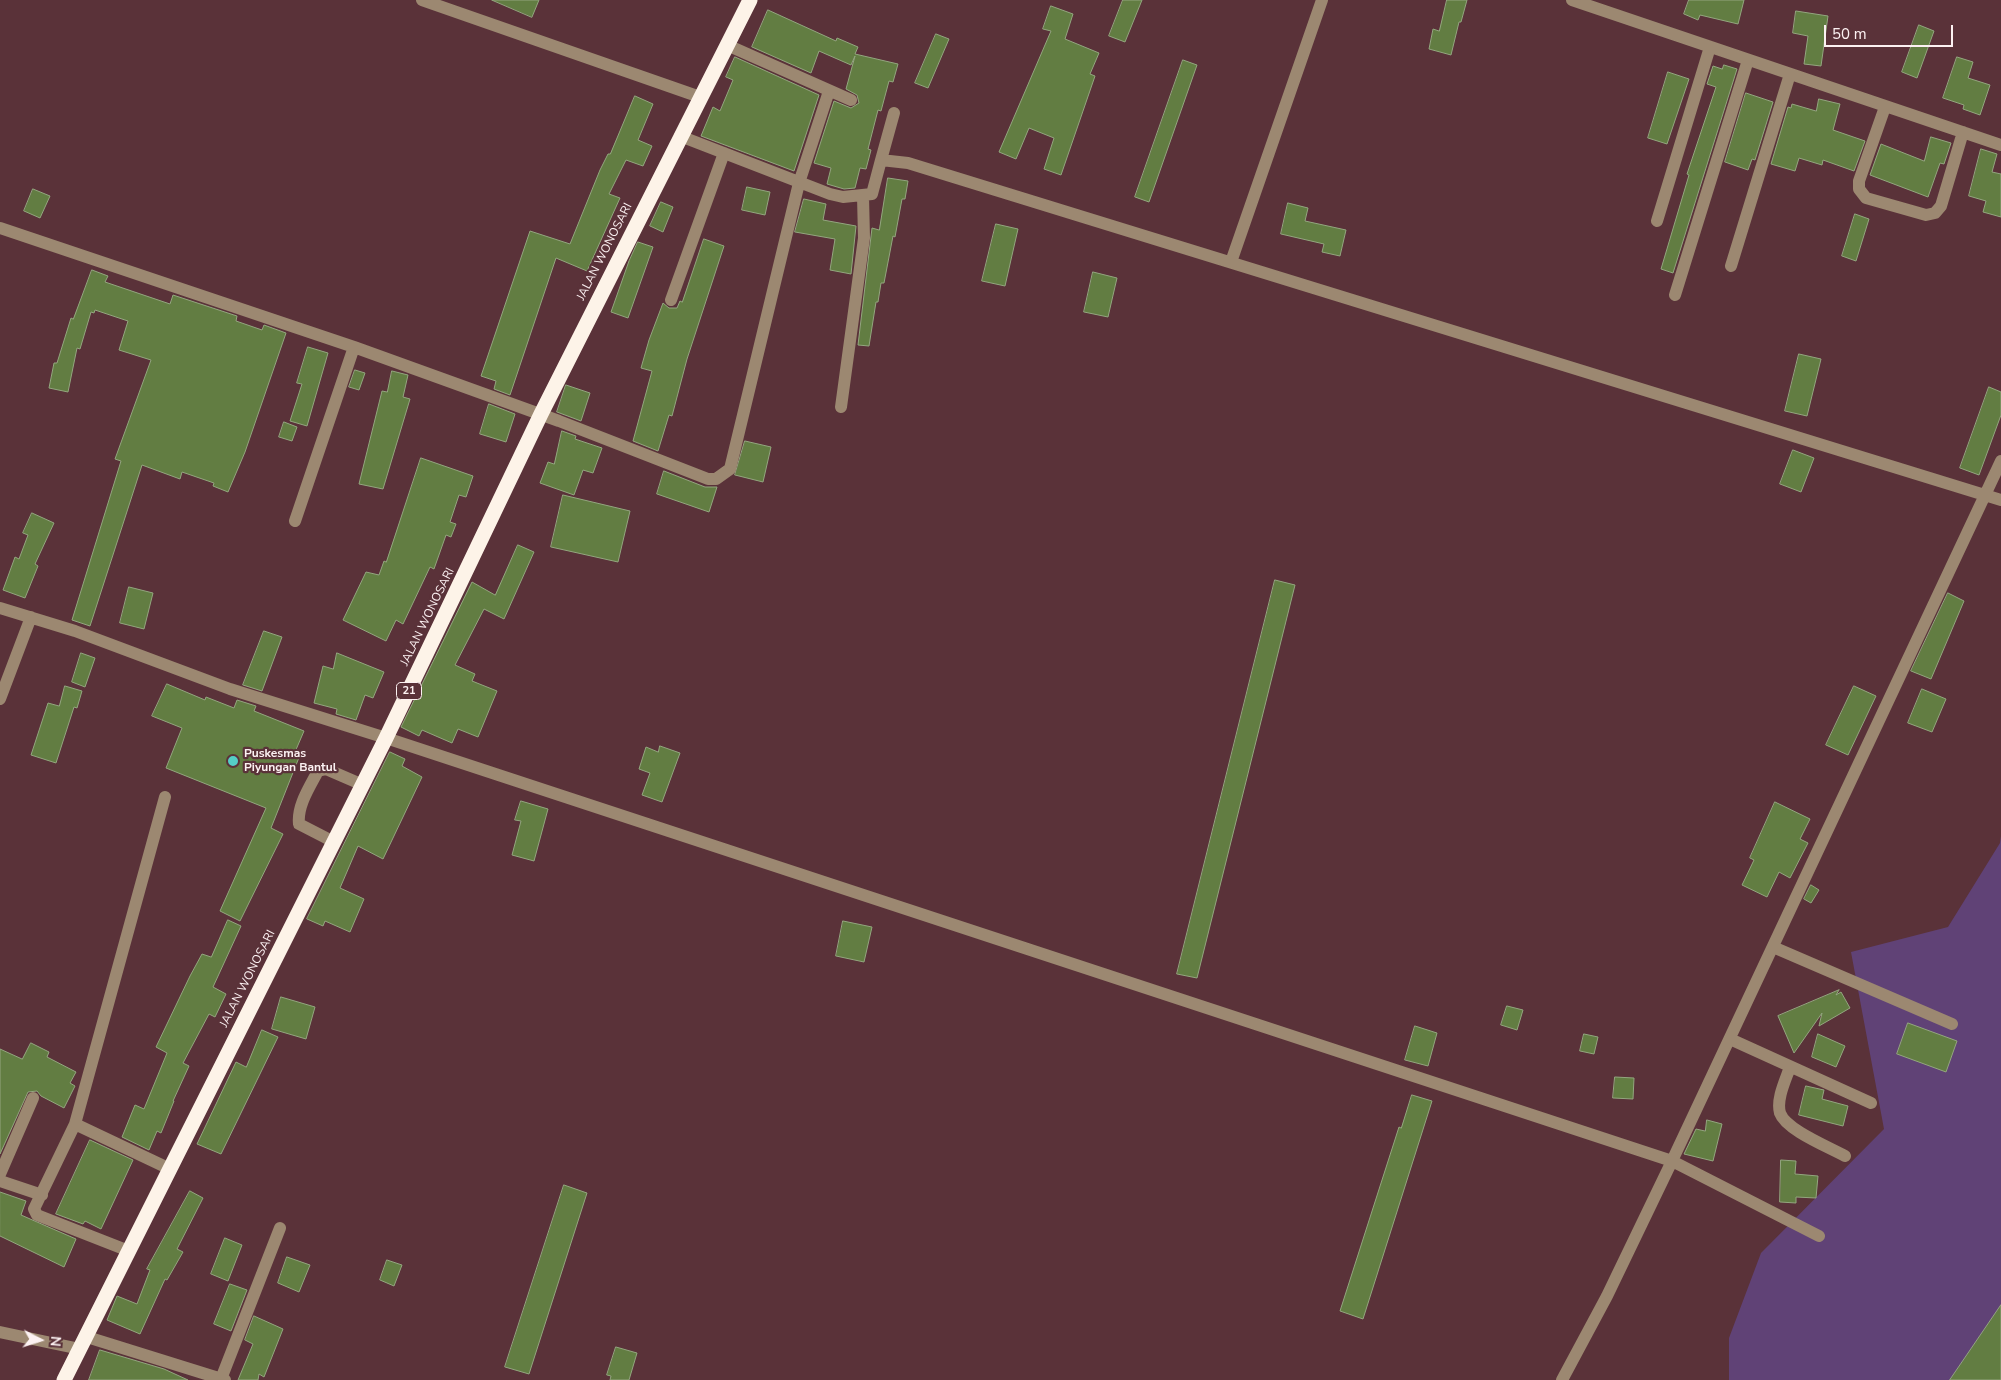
<!DOCTYPE html>
<html>
<head>
<meta charset="utf-8">
<style>
  body { margin:0 }
  #map { position:relative; width:2001px; height:1380px; overflow:hidden; background:#5a3239; font-family:"Nunito Sans",sans-serif }
  canvas { display:block }
  .north { position:absolute; left:15px; top:1315px; width:50px; height:50px; -webkit-text-stroke:4px #5a3239; paint-order:stroke; rotate:95deg; font-size:14px; font-weight:700; line-height:20px; text-align:center; color:#fcf1f2 }
  .north::after { content:''; display:block; margin:auto; width:18px; height:22px; background:#fcf1f2; clip-path:polygon(50% 0,100% 100%,50% 72%,0 100%) }
  .scale { position:absolute; left:1824px; top:25px; width:129px; height:22px; box-sizing:border-box; border:2px solid #fcf1f2; border-top:0; padding-left:6px; font-size:15px; line-height:18px; white-space:nowrap; color:#fcf1f2; -webkit-text-stroke:4px #5a3239; paint-order:stroke }
</style>
</head>
<body>
<div id="map">
<canvas width="2001" height="1380"></canvas>
<div class="north">N</div>
<div class="scale">50 m</div>
</div>
<script>
const context = document.querySelector('canvas').getContext('2d');
context.lineJoin = 'round';
function fillPath(path, color) {
  context.fillStyle = color;
  context.fill(path, 'evenodd');
}
function strokePath(path, color, width, dash) {
  context.strokeStyle = color;
  context.lineWidth = width;
  context.lineCap = dash ? 'butt' : 'round';
  context.setLineDash(dash || []);
  context.stroke(path);
}
function write(font, color, halo, rows, align = 'center') {
  context.font = font + ' "Nunito Sans",sans-serif';
  context.lineWidth = 4.5;
  context.setLineDash([]);
  context.textBaseline = 'middle';
  context.strokeStyle = halo;
  context.fillStyle = color;
  for (const [text, x, y, turn = 0] of rows) {
    context.save();
    context.translate(x, y);
    context.rotate((+turn || 0) * Math.PI / 180);
    context.textAlign = isNaN(turn) ? turn : align;
    if (halo) context.strokeText(text, 0, 0);
    context.fillText(text, 0, 0);
    context.restore();
  }
}
const green = new Path2D(`
  M2001 836V1380H1729V1338L1761 1253 1884 1129 1851 952 1948 927 2000 843Z`);
const building = new Path2D(`
  M492 0H539L532 17Z
  M1123 0H1142L1125 42 1109 36Z
  M1447 0H1467L1461 22H1459L1451 55 1429 49 1433 29 1439 31Z
  M1689 0H1744L1738 24 1700 15 1698 20 1684 14Z
  M1051 6 1073 14 1065 39 1099 53 1090 74 1095 76 1061 175 1044 169 1054 138 1029 128 1016 159 999 152 1051 31 1043 29Z
  M768 10 836 41 837 38 858 47 855 54 898 64 893 82 889 81 881 111 878 110 868 149 871 150 866 169 860 168 855 188 844 189 827 184 831 168 814 163 834 101 851 108 859 103 857 95 846 89 855 56 851 65 819 51 811 73 752 47Z
  M1796 11 1828 16 1821 66 1804 64 1808 36 1793 33Z
  M1919 25 1934 31 1917 78 1902 72Z
  M936 34 949 39 928 88 915 83Z
  M735 57 819 95 794 171 701 136 713 107 720 111 733 80 726 77Z
  M1957 57 1973 62 1968 78 1990 85 1980 115 1963 109 1964 105 1943 98Z
  M1183 60 1197 65 1149 202 1135 197Z
  M1724 65 1737 69 1673 273 1661 269 1689 175 1687 174 1716 87 1707 84 1713 66 1722 69Z
  M1668 72 1689 79 1667 144 1648 138Z
  M1746 93 1773 102 1755 160 1752 159 1748 170 1725 162Z
  M635 96 653 104 638 140 652 146 643 166 626 160 609 194 620 198 587 271 556 258 510 395 494 389 496 381 481 376 530 231 570 244 600 170 608 154H610Z
  M1819 99 1840 104 1833 130 1865 141 1854 171 1823 160 1822 165 1799 158 1795 171 1771 164 1788 107 1791 108 1792 104 1816 111Z
  M1931 137 1951 143 1944 164 1940 163 1928 197 1870 175 1881 144 1924 161Z
  M1981 149 1997 154 1992 172 2001 174V217L1983 212 1986 201 1969 196Z
  M888 178 908 181 905 199H902L895 237 893 236 884 283H881L878 302H876L869 346 858 345 872 228 879 230Z
  M747 187 770 192 765 215 742 210Z
  M33 189 50 196 40 218 24 211Z
  M804 199 826 204 823 220 856 226 851 274 830 270 835 239 795 232Z
  M661 202 673 207 663 232 650 226Z
  M1288 203 1308 208 1305 221 1346 230 1340 256 1322 252 1324 244 1281 234Z
  M1855 214 1869 219 1856 261 1842 256Z
  M996 224 1018 229 1005 286 982 281Z
  M704 239 724 246 687 359 672 416 669 415 658 451 633 441 652 371 641 368 649 340 663 303 669 308H677L680 301 682 302Z
  M638 242 653 247 628 318 611 312 629 261Z
  M92 270 108 276 105 282 170 304 173 295 237 316 236 321 262 330 264 325 286 333 245 452 228 492 213 486 214 483 182 472 180 479 142 465 90 626 72 620 121 461 115 459 151 360 119 350 128 321 95 310 94 313 91 312 80 349 77 348 68 392 49 388 54 363H57L71 318 73 319Z
  M1093 272 1117 278 1108 317 1084 312Z
  M308 347 328 353 307 426 290 421 302 384 297 383Z
  M1799 354 1821 359 1807 416 1785 411Z
  M355 370 365 373 359 390 349 387Z
  M392 371 408 375 403 397 410 399 383 489 359 484 382 391 387 392Z
  M566 385 590 393 581 421 557 412Z
  M1989 387 2001 392V415L1979 475 1960 468Z
  M489 404 515 414 506 442 480 434Z
  M284 422 297 427 292 441 279 437Z
  M562 431 576 436 575 439 602 448 593 473 583 470 574 495 540 483 548 462 554 464Z
  M745 441 771 447 763 482 735 475Z
  M1793 450 1814 458 1801 492 1780 484Z
  M421 458 473 476 466 497 459 495 450 522 456 524 451 537 446 535 434 569 430 567 403 624 396 620 386 641 343 620 366 572 379 575 384 561 386 562Z
  M664 471 705 487H717L709 512 657 494Z
  M563 495 630 511 618 562 551 547Z
  M32 513 54 523 35 564 38 566 25 598 3 590 15 557 19 559 28 535 23 533Z
  M518 545 534 552 504 619 484 609 455 665 475 674 472 681 497 691 478 737 458 729 452 743 422 730 419 736 401 727 472 582 495 595Z
  M1275 580 1295 585 1197 978 1177 974Z
  M129 587 153 593 144 629 120 623Z
  M1948 593 1964 601 1931 679 1911 671Z
  M264 631 282 637 262 691 243 685Z
  M81 653 95 658 85 687 72 682Z
  M337 653 384 672 373 698 365 695 356 720 336 714 337 709 314 703 323 666 333 669Z
  M167 684 205 700 206 697 234 708 237 700 256 706 254 711 304 731 295 752 300 755 271 828 283 834 240 921 220 911 266 808 166 768 182 728 152 716Z
  M65 686 82 691 77 708 74 707 56 763 31 755 48 703 59 706Z
  M1854 686 1876 696 1848 755 1826 745Z
  M1922 689 1946 699 1932 732 1908 723Z
  M660 746 680 753 662 802 642 795 650 773 639 769 646 747 658 752Z
  M390 752 405 759 402 766 422 777 383 859 358 846 340 888 364 899 350 932 325 921 323 926 307 919Z
  M521 801 548 809 534 861 512 855 521 821 515 820Z
  M1775 802 1810 819 1800 839 1808 843 1790 878 1779 872 1767 897 1742 885 1754 860 1750 858Z
  M1811 885 1819 890 1811 903 1804 899Z
  M228 920 241 926 213 987 226 994 215 1017 209 1014 183 1063 189 1066 173 1101H174L161 1133 157 1131 149 1150 122 1137 135 1105 144 1109 167 1053 156 1047 190 976 202 954 211 957Z
  M843 921 872 927 864 962 836 956Z
  M1839 990 1836 995 1841 992 1850 1008 1819 1026 1822 1013 1794 1053 1778 1016Z
  M281 997 315 1007 306 1039 272 1029Z
  M1507 1006 1523 1010 1517 1030 1501 1025Z
  M1908 1023 1957 1041 1946 1072 1897 1054Z
  M1415 1026 1437 1033 1428 1066 1405 1060Z
  M262 1030 278 1037 221 1154 197 1144 236 1062 246 1067Z
  M1584 1034 1598 1037 1594 1054 1580 1051Z
  M1818 1034 1845 1046 1836 1067 1812 1057Z
  M31 1043 49 1052 47 1057 76 1072 70 1083 75 1086 64 1108 41 1096 37 1091 28 1092 0 1154V1049L22 1059Z
  M1615 1077 1634 1078 1633 1099 1613 1098Z
  M1806 1086 1824 1090 1822 1099 1848 1106 1843 1126 1799 1115Z
  M1412 1095 1432 1101 1363 1319 1340 1311 1399 1127 1401 1128Z
  M1707 1120 1722 1124 1713 1161 1684 1154 1696 1129 1705 1131Z
  M90 1140 133 1160 101 1229 85 1221 83 1224 56 1214Z
  M1781 1160 1796 1161 1795 1174 1818 1176 1816 1198 1796 1197V1203L1780 1202Z
  M564 1185 587 1193 529 1374 505 1367Z
  M190 1191 203 1198 177 1249 183 1252 167 1280 165 1279 140 1334 107 1320 117 1296 137 1304 150 1270 147 1269Z
  M0 1192 26 1201 21 1215 76 1239 64 1267 0 1236Z
  M225 1238 242 1245 228 1281 211 1274Z
  M287 1257 310 1265 299 1292 278 1283Z
  M387 1260 402 1265 394 1286 380 1280Z
  M230 1284 247 1290 231 1331 214 1324Z
  M2001 1305V1380H1950Z
  M254 1316 283 1329 264 1377 259 1374 258 1380H238L253 1344 245 1340Z
  M616 1347 637 1353 629 1380H610L611 1376 607 1375Z
  M100 1350 164 1369 188 1380H89Z`);
const minor = new Path2D(`
  M422 0 700 97
  M1572 0 2001 145
  M727 45 851 100
  M1885 107 1859 181V189L1866 198 1926 215 1935 213 1941 206 1963 132
  M680 136 830 194 843 197 872 194 881 160 908 163 2001 500
  M881 160 894 113
  M1657 221 1710 47
  M0 228 354 347 559 421 708 479H716L730 469 799 183 829 91
  M1231 262 1322 0
  M1731 266 1790 74
  M1675 295 1748 60
  M671 300 724 153
  M841 407 864 238 863 196
  M295 521 354 347
  M0 608 75 631 230 689 386 738 1672 1161 1819 1236
  M0 699 31 617
  M334 842 299 824C297 806 309 788 318 771L326 769 363 785
  M1773 947 1952 1024
  M1730 1039 1871 1103
  M1790 1067C1786 1079 1776 1099 1780 1113 1786 1130 1829 1147 1845 1156
  M75 1124 170 1169
  M0 1174 33 1098
  M0 1181 42 1195
  M129 1251 37 1215 34 1209 75 1124 165 797
  M0 1332 80 1349
  M87 1337 225 1380
  M221 1379 280 1228
  M1562 1380 1607 1296 1672 1161 2001 461`);
const highway = new Path2D(`
  M64 1380 386 738 541 414 750 0`);
const markers = [
  [233,761,6,"#55cdc6"]
];
const shields = [
  [409,691,25]
];
const shieldNames = [
  ["21",409,691]
];
const streetNames = [
  ["JALAN WONOSARI",605,252,-63],
  ["JALAN WONOSARI",428,617,-64],
  ["JALAN WONOSARI",248,979,-63]
];
const poiNames = [
  ["Puskesmas",244,754],
  ["Piyungan Bantul",244,768]
];
fillPath(green, '#604276');
fillPath(building, '#627d42');
strokePath(building, '#93a67f', 1);
strokePath(minor, '#9c8871', 12);
strokePath(highway, '#fdf3e8', 15);
for (const [x, y, r, color] of markers) {
  const dot = new Path2D();
  dot.arc(x, y, r, 0, 2 * Math.PI);
  context.fillStyle = color;
  context.fill(dot);
  strokePath(dot, '#5a3239', 2);
}
for (const [x, y, w] of shields) {
  const box = new Path2D();
  box.roundRect(x - w / 2, y - 8.5, w, 17, 4);
  context.fillStyle = '#5a3239';
  context.fill(box);
  strokePath(box, '#fcf1f2', 1);
}
write('bold 11px', '#fcf1f2', null, shieldNames);
write('12px', '#fcf1f2', '#5a3239', streetNames);
write('bold 12px', '#fcf1f2', '#5a3239', poiNames, 'left');
</script>
</body>
</html>
